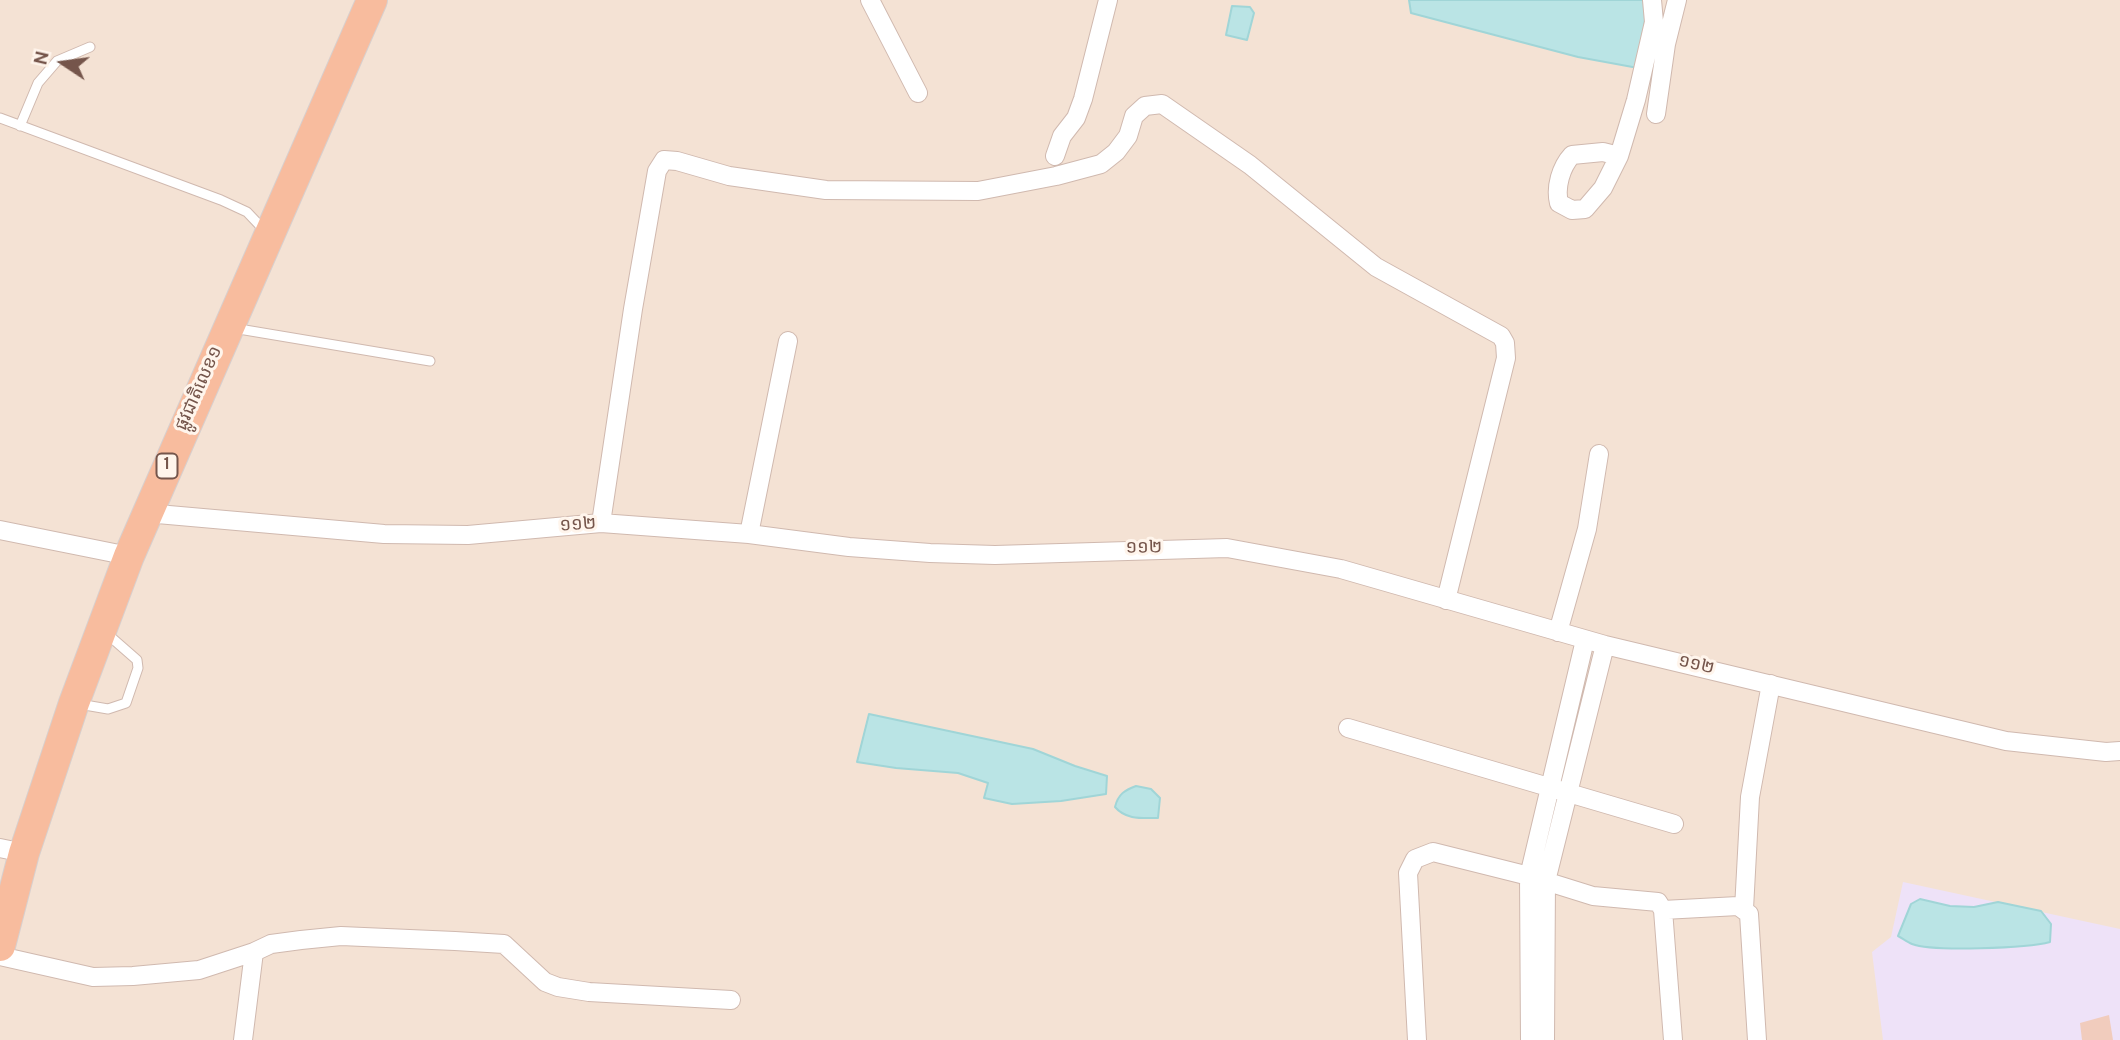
<!DOCTYPE html>
<html>
<head>
<meta charset="utf-8">
<style>
  body { margin:0 }
  #map { position:relative; width:2120px; height:1040px; overflow:hidden; background:#fcf1e5; font-family:Overpass,sans-serif }
  canvas { display:block }
  .north { position:absolute; left:28px; top:28px; width:70px; height:70px; -webkit-text-stroke:5px #fff5ec; paint-order:stroke; rotate:283deg; font-size:19px; font-weight:700; line-height:28px; text-align:center; color:#75554b }
  .north::after { content:''; display:block; margin:auto; width:24px; height:32px; background:#75554b; clip-path:polygon(50% 0,100% 100%,50% 72%,0 100%) }
</style>
</head>
<body>
<div id="map">
<canvas width="2120" height="1040"></canvas>
<div class="north">N</div>
</div>
<script>
const context = document.querySelector('canvas').getContext('2d');
context.lineJoin = 'round';
function fillPath(path, color) {
  context.fillStyle = color;
  context.fill(path, 'evenodd');
}
function strokePath(path, color, width, dash) {
  context.strokeStyle = color;
  context.lineWidth = width;
  context.lineCap = dash ? 'butt' : 'round';
  context.setLineDash(dash || []);
  context.stroke(path);
}
function write(font, color, halo, rows, align = 'center') {
  context.font = font + ' Overpass,"Noto Sans Khmer",sans-serif';
  context.lineWidth = 6;
  context.setLineDash([]);
  context.textBaseline = 'middle';
  context.strokeStyle = halo;
  context.fillStyle = color;
  for (const [text, x, y, turn = 0] of rows) {
    context.save();
    context.translate(x, y);
    context.rotate((+turn || 0) * Math.PI / 180);
    context.textAlign = isNaN(turn) ? turn : align;
    if (halo) context.strokeText(text, 0, 0);
    context.fillText(text, 0, 0);
    context.restore();
  }
}
const residential = new Path2D(`
  M0 0H2120V1040H0Z`);
const education = new Path2D(`
  M1903 882 2120 929V1040H1883L1872 952 1891 937Z`);
const water = new Path2D(`
  M1409 0H1646L1647 7 1638 68 1578 57 1411 13Z
  M1232 6 1250 7 1254 13 1247 40 1226 35Z
  M869 714 1033 749 1075 766 1107 776 1106 794 1061 801 1012 804 984 798 988 783 958 773 896 768 857 762Z
  M1136 786 1151 789 1160 798 1158 818C1142 818 1126 820 1115 807 1118 794 1125 790 1136 786Z
  M1920 899 1950 906 1974 907 1998 902 2017 906 2041 911 2051 924 2050 942C2028 948 1932 952 1912 944 1907 942 1902 938 1898 936L1911 904Z`);
const building = new Path2D(`
  M2109 1015 2113 1040H2082L2080 1023Z`);
const service = new Path2D(`
  M0 118 221 200 247 212 266 232
  M20 126 38 83 57 61 90 47
  M233 328 430 361
  M79 704 108 709 126 703 138 668 137 660 105 632`);
const minor = new Path2D(`
  M870 0 918 93
  M1656 114 1666 44 1677 0
  M1055 156 1062 136 1076 118 1083 99 1108 0
  M1619 156 1603 152 1572 155C1561 167 1555 187 1559 203L1572 210 1585 209 1603 188 1619 156 1636 100 1654 22 1652 0
  M146 513 384 534 468 535 601 523 749 534 849 547 930 553 995 555 1227 548 1341 569 1605 645 2006 741 2106 752 2120 751
  M601 523 633 309 657 171 664 160 677 161 729 176 826 190 978 191 1056 176 1101 164 1116 152 1128 136 1134 116 1145 106 1162 104 1250 165 1376 267 1501 336 1505 343 1506 358 1446 600
  M0 530 129 556
  M749 534 788 341
  M1558 632 1587 529 1599 454
  M1348 728 1674 824
  M0 848 24 853
  M1744 909 1750 797 1771 684
  M1663 910 1738 906 1749 914 1757 1040
  M0 956 93 977 133 976 199 970 254 952 271 944 301 940 341 936 455 941 504 944 545 982 558 987 589 992 731 1000
  M243 1040 254 952
  M1417 1040 1408 873 1415 859 1433 852 1529 876 1593 896 1658 902 1663 910 1673 1040
  M1530 1040 1529 876 1585 640
  M1545 1040 1546 881 1605 645`);
const trunk = new Path2D(`
  M0 946 24 853 74 703 129 556 372 0`);
const shields = [
  [167,466,21]
];
const shieldNames = [
  ["1",167,466]
];
const streetNames = [
  ["ផ្លូវជាតិលេខ១",200,389,-66],
  ["១១២",578,526,-4],
  ["១១២",1144,549,-1],
  ["១១២",1696,666,13]
];
fillPath(residential, '#f4e2d4');
fillPath(education, '#eee2f8');
fillPath(water, '#bae4e5');
strokePath(water, '#a0d5d7', 2);
fillPath(building, '#f1ccbd');
strokePath(service, '#d0b9af', 11);
strokePath(minor, '#d0b9af', 20);
strokePath(trunk, '#d8cfcd', 32);
strokePath(service, '#fff', 9);
strokePath(minor, '#fff', 18);
strokePath(trunk, '#f8bc9e', 30);
for (const [x, y, w] of shields) {
  const box = new Path2D();
  box.roundRect(x - w / 2, y - 12.5, w, 25, 5);
  context.fillStyle = '#fff5ec';
  context.fill(box);
  strokePath(box, '#75554b', 2);
}
write('bold 16px', '#75554b', null, shieldNames);
write('18px', '#75554b', '#fff5ec', streetNames);
</script>
</body>
</html>
